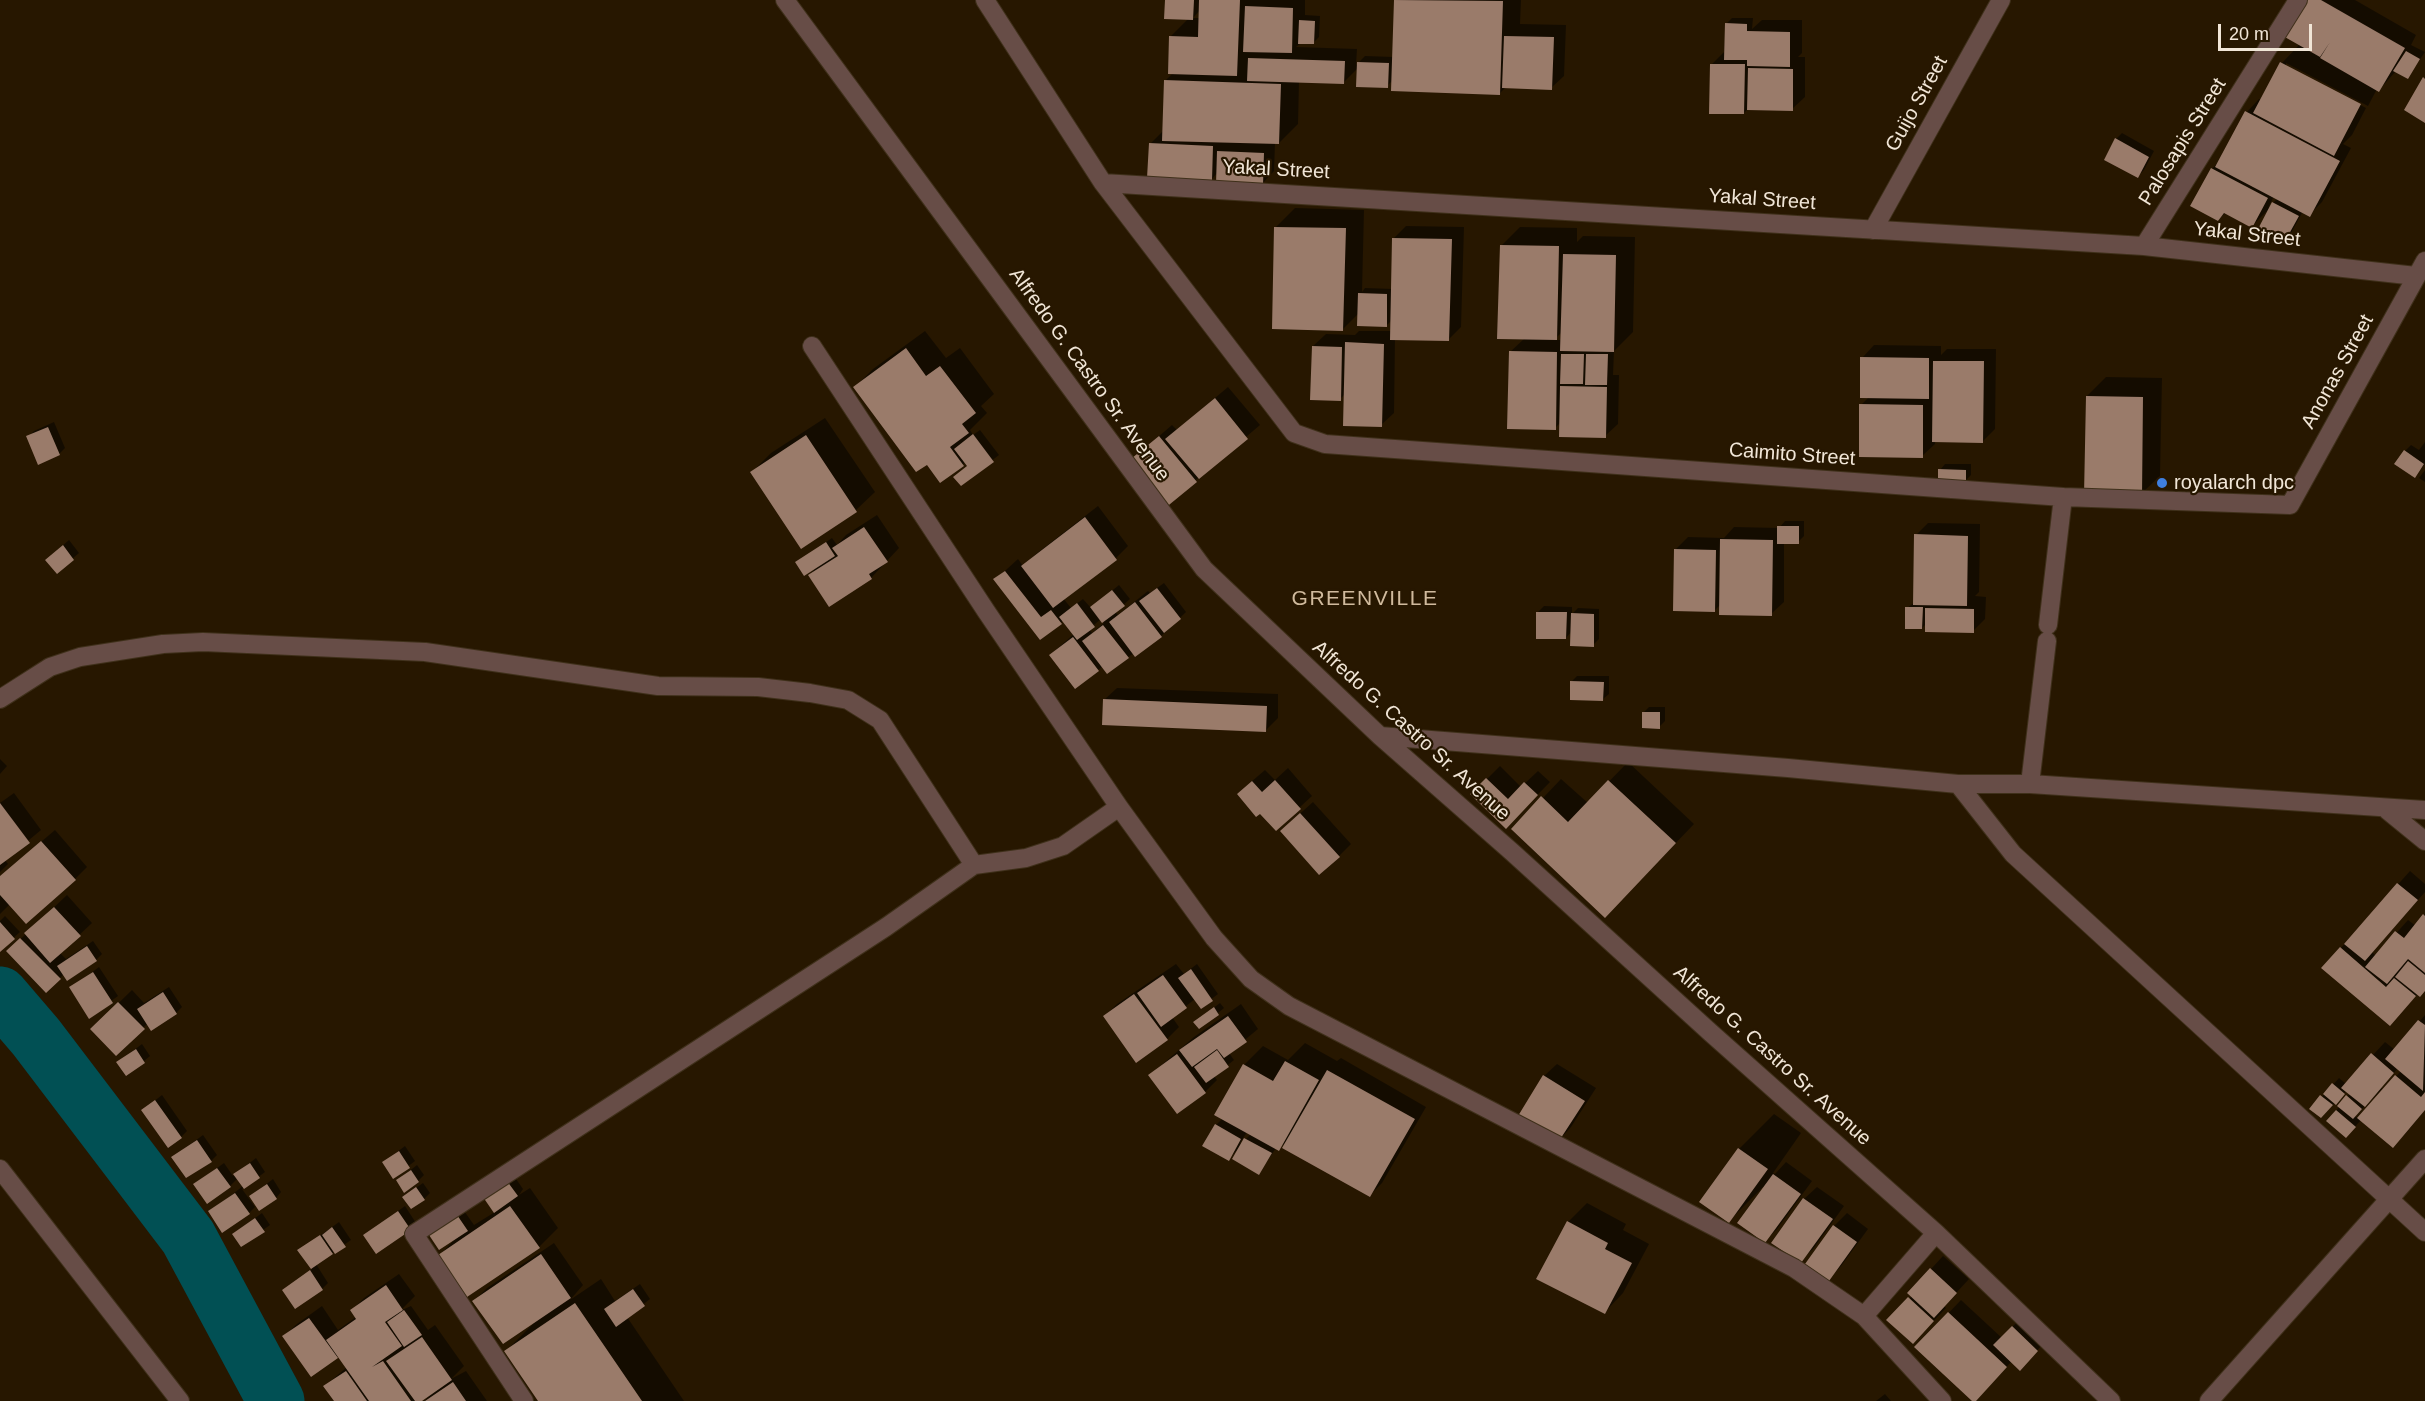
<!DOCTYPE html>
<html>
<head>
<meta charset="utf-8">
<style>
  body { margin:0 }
  #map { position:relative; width:2425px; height:1401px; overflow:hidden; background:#271700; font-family:Helvetica,sans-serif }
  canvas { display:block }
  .scale { position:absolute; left:2218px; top:24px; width:94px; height:27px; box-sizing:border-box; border:3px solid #f1e6d7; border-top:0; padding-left:8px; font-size:18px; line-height:21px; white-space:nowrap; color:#f1e6d7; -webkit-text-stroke:4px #271700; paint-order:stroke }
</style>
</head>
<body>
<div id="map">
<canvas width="2425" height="1401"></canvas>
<div class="scale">20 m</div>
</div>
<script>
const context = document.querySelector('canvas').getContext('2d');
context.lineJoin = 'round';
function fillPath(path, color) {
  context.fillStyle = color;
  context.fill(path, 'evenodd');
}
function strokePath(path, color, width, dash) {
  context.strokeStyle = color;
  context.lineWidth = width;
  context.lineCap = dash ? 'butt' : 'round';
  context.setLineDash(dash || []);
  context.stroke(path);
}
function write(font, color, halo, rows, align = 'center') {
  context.font = font + ' Helvetica,sans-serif';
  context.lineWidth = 4.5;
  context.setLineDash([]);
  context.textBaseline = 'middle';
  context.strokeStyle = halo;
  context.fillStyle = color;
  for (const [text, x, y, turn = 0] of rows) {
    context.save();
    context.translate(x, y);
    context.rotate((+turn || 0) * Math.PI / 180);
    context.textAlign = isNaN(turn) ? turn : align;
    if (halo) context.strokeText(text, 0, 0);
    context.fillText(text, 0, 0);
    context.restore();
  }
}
const shadow = new Path2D(`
  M1166 0H1305V15L1320 16 1319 37 1313 43H1301L1296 47 1357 49 1356 65 1365 56 1394 57 1396 0H1521L1520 24 1566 25 1564 76 1551 88 1506 87 1499 94 1393 80 1387 86 1359 67 1343 83 1299 81 1298 124 1279 143H1275L1274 171 1262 184 1218 172 1212 179 1150 144 1163 131 1165 81 1173 73 1171 36 1189 18ZM1200 10V18H1193Z
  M2306 0H2355L2416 35 2411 45 2425 52 2407 78 2396 71 2379 90 2377 89 2368 106 2286 63V66L2366 108 2352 135 2343 144 2351 148 2322 202 2309 215 2303 211 2290 235 2284 241 2270 208 2252 226 2226 212 2218 220 2192 206 2212 169 2221 159 2247 112 2259 99 2261 100 2282 63 2300 44ZM2274 196 2278 198 2268 208Z
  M1732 18H1753L1752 29 1762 20H1802V53L1798 57H1805V97L1792 109H1748L1744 113 1712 64 1724 52 1726 24Z
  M2122 133 2154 151 2144 170 2138 176 2116 139Z
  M1295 208 1364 210 1362 292 1365 288 1393 289 1394 238 1406 226 1464 227 1461 327 1449 339 1395 338 1394 413 1381 425 1345 394 1340 399 1313 346 1326 334 1355 335 1359 331H1392V320L1386 326 1359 313 1343 329 1276 227Z
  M1520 227 1577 228V242L1583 236 1635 237 1633 332 1614 351 1613 375H1619L1618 424 1605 436 1560 423 1555 428 1510 352 1525 338 1501 246ZM1562 332V340H1554Z
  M925 331 946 358 960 348 994 394 981 406 987 413 970 430 973 435 980 430 999 455 961 484 968 465 966 462 963 464 927 462 855 387 873 369Z
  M1874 345 1941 346V355L1947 349H1996L1995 429 1982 442 1935 441V444L1922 456 1861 405 1869 397 1862 358Z
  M2106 377 2162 378 2160 476 2141 494 2087 396Z
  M1228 387 1260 425 1164 507 1128 463 1172 425 1177 430Z
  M825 418 875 492 856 510 752 472 771 453Z
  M54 422 65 448 59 454 28 437 34 431Z
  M2425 442V464L2415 476 2405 451 2411 445 2419 450Z
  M1945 464H1971V475L1965 481 1940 470Z
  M2425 470V482L2419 478Z
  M1098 506 1128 546 1116 558 1063 598 1071 608 1083 599 1091 608 1119 585 1130 599 1115 612 1118 615 1148 591 1150 593 1164 583 1186 612 1161 636 1128 657 1103 666 1098 670 1050 655 1074 634 1064 620 1040 638 995 580 1018 559 1023 566 1036 554ZM1101 619 1104 623 1092 633 1089 629Z
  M877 515 899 548 871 578 810 575 817 566 797 562 832 538 837 545 846 535Z
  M1785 521H1804V536L1798 542H1784V602L1771 614 1721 604 1715 610 1675 550 1688 537 1724 538 1734 527 1779 528Z
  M1928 523 1980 524 1979 592 1975 596 1986 597 1985 619 1973 631 1927 623 1922 628 1907 608 1915 602 1916 535Z
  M69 540 79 553 57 572 53 554Z
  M1544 606 1572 607V614L1578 608 1599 609V639L1593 645 1572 631 1566 638 1538 612Z
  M1577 676H1609V694L1603 699 1571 682Z
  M1117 688 1278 694V718L1265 731 1104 700Z
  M1649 707H1665V721L1659 727 1643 713Z
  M0 759 7 766 0 774Z
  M1628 762 1694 824 1624 897 1543 798 1561 779 1588 803Z
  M1500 766 1521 787 1538 771 1550 782 1506 827 1472 794Z
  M1288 768 1312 796 1276 829 1251 782 1265 770 1275 780Z
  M14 793 41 830 5 860 8 864 0 872V803Z
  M1313 802 1351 844 1339 856 1294 819Z
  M55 830 87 867 75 879 10 904 0 914V877Z
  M2410 871 2425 884V892L2372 952 2376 956 2408 920 2416 926 2425 914V990L2418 993 2402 1012 2341 948Z
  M67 895 92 923 60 953 66 959 93 941 102 954 96 960 64 974 46 991 8 951Z
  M5 916 20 932 0 950V921Z
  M1176 964 1184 974 1197 964 1218 994 1201 1007 1195 999 1172 1017 1179 1027 1167 1039 1105 1016 1117 1004Z
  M99 967 118 996 89 1017 71 988Z
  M169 987 182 1007 176 1013 148 1023 116 1054 92 1029 132 990 144 1003Z
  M1220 1003 1224 1008 1218 1013 1195 1022Z
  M1241 1004 1258 1029 1229 1053 1234 1060 1214 1076 1217 1080 1205 1092 1150 1075 1194 1037Z
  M2425 1015V1110L2405 1134 2393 1146 2361 1120 2352 1130 2328 1121 2350 1093 2347 1090 2327 1111 2322 1097 2339 1078 2346 1084 2385 1042 2395 1050ZM2398 1068 2401 1071 2384 1090 2381 1088ZM2382 1089 2383 1090 2359 1119 2355 1116Z
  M1305 1043 1337 1061 1341 1058 1426 1107 1382 1183 1370 1195 1287 1141 1278 1149 1276 1148 1259 1173 1239 1148 1228 1159 1216 1125 1223 1118 1216 1114 1244 1065 1263 1046 1288 1060ZM1247 1132 1251 1134 1241 1144 1240 1143Z
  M142 1044 150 1056 144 1061 118 1062Z
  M1557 1064 1596 1088 1571 1127 1559 1140 1544 1076Z
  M162 1095 187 1131 181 1137 143 1110Z
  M1774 1114 1801 1133 1773 1173 1775 1174 1786 1162 1812 1181 1777 1229 1765 1241 1763 1187 1729 1221 1739 1149Z
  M203 1135 217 1155 211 1161 173 1157Z
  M405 1146 415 1161 394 1177 384 1162Z
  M256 1158 265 1172 242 1189 255 1207 249 1213 210 1212 243 1186 238 1178 230 1186 195 1184 224 1163 233 1176Z
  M417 1165 424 1175 418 1181 398 1180Z
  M514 1176 523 1189 519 1195 530 1188 558 1228 539 1247 440 1255 455 1239 460 1205 474 1225 495 1212 485 1197Z
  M273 1179 281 1192 276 1198 251 1196Z
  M423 1183 430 1193 424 1199 410 1192Z
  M1817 1187 1844 1206 1813 1249 1800 1261 1804 1199Z
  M1587 1203 1626 1224 1623 1230 1649 1244 1623 1293 1605 1312 1568 1222Z
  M405 1206 416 1223 376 1252 365 1235Z
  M262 1213 270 1225 242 1245 233 1234Z
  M1847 1213 1868 1229 1841 1266 1829 1279 1834 1226Z
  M339 1222 351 1240 316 1264 328 1283 322 1289 284 1290 312 1269 299 1251Z
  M554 1243 583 1285 570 1300 601 1279 615 1301 640 1284 650 1299 627 1317 684 1401H540L506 1351 533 1324 474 1301 487 1288Z
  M1943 1256 1969 1279 1944 1306 1946 1308 1913 1342 1888 1320 1912 1296 1909 1293Z
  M399 1274 415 1296 400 1311 411 1306 428 1330 435 1325 464 1366 451 1379 466 1371 487 1401H425L431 1393 420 1401H336L325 1386 347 1367 339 1355 337 1357 284 1336 297 1324 322 1306 338 1330 356 1317 352 1310 364 1298Z
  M1961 1300 2002 1338 2018 1321 2043 1344 2020 1369 2012 1361 1986 1388 1916 1347Z
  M1885 1394 1891 1401H1876Z`);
const river = new Path2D(`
  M0 995 36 1037 188 1237 276 1401`);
const building = new Path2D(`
  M1165 0H1194L1193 20 1164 19Z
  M1199 0H1240L1237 76 1168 74 1169 36 1198 37Z
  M1394 0 1503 1 1500 95 1391 91Z
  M2304 0H2321L2405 48 2379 92 2320 58 2330 42 2320 57 2283 36Z
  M1245 6 1293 8 1292 53 1243 52Z
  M1299 20 1315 21 1314 44H1298Z
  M1725 23 1747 24V31L1790 32V67L1747 66V60H1724Z
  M1504 36 1554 37 1552 90 1502 88Z
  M2406 51 2420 59 2408 79 2393 71Z
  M1248 58 1345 61 1344 84 1247 81Z
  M1357 62 1389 63 1388 88 1356 87Z
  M2280 62 2361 104 2334 156 2253 113Z
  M1710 64H1745L1744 114H1709Z
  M1748 68 1793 69V111L1747 110Z
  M2423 77 2425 79V123L2404 110Z
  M1164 80 1281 84 1279 144 1162 141Z
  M2245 111 2340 161 2310 217 2215 167Z
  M2115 138 2149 157 2138 178 2104 160Z
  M1149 143 1213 146 1212 180 1147 178Z
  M1217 151 1264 153 1263 185 1216 184Z
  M2211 168 2268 198 2252 228 2224 213 2218 221 2190 206Z
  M2272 202 2299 216 2284 243 2258 229Z
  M1274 227 1346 228 1343 331 1272 329Z
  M1392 238 1452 239 1449 341 1390 340Z
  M1500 245 1559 246 1557 340 1497 339Z
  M1563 254 1616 255 1614 352 1560 351Z
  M1358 293 1387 294V327L1357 326Z
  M1345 342 1384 344 1382 427 1343 426Z
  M1312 346 1342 347 1341 401 1310 400Z
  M906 348 926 376 940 366 976 413 962 424 969 433 950 447 964 466 940 483 927 465 916 472 853 387Z
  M1509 351 1557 352 1556 430 1507 429Z
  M1561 354H1584L1583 384H1560Z
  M1586 354H1608L1607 385H1585Z
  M1860 357 1929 358V399L1860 398Z
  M1933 361H1984L1983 443 1932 442Z
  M1560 386 1607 387 1606 438 1559 437Z
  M2086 396 2143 397 2142 496 2084 495Z
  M1215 398 1248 439 1199 479 1165 439Z
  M1859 404 1923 405V458L1859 457Z
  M48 427 60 455 38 465 26 436Z
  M973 434 994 462 961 486 953 477 967 466 954 449Z
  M806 435 857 512 801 549 750 472Z
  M1159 436 1197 482 1164 509 1126 463Z
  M2404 450 2424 464 2415 478 2394 464Z
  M1938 469 1966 470V483L1938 482Z
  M1085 517 1117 560 1053 608 1021 566Z
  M1777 526H1799V544H1777Z
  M864 527 888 562 869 574 872 579 829 607 808 575 838 556 832 548Z
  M1914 534 1968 536 1967 606 1913 605Z
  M1720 539 1773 540 1772 616 1719 615Z
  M826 542 835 556 804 576 795 562Z
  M63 545 74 560 57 574 45 560Z
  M1674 549 1716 550 1715 612 1673 611Z
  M1005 571 1041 617 1051 610 1062 624 1040 640 993 579Z
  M1157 588 1181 619 1164 633 1139 601Z
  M1112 590 1125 606 1102 623 1090 607Z
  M1135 602 1162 637 1135 657 1109 622Z
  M1077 603 1095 627 1077 640 1059 617Z
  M1905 607H1923L1922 629H1905Z
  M1925 608 1974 609V633L1925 632Z
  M1536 612H1567L1566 639H1536Z
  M1571 613 1594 614V647L1570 646Z
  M1103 625 1129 658 1107 674 1082 641Z
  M1073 637 1099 671 1075 689 1049 655Z
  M1570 681 1604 682 1603 701 1570 700Z
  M1103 699 1267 706 1266 732 1102 725Z
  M1642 712H1660V729L1642 728Z
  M1486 778 1508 799 1524 782 1538 795 1506 829 1470 794Z
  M1275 780 1301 809 1276 831 1260 814 1256 817 1237 794 1252 781 1262 792Z
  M1608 780 1676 843 1605 918 1511 829 1541 796 1568 822Z
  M0 803 30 843 0 865Z
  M1300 813 1340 857 1319 875 1280 831Z
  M41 841 76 880 26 924 0 895V876Z
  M2397 883 2418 900 2365 961 2344 944Z
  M54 907 81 936 50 963 24 933Z
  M2423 914 2425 916V973L2408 959 2387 984 2365 967 2395 931 2404 938Z
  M0 922 15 939 0 952Z
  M20 938 61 979 46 993 6 951Z
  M87 946 97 961 67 981 57 966Z
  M2340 947 2386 987 2394 978 2416 996 2390 1026 2321 968Z
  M2408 961 2425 975V991L2420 997 2395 977Z
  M1191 969 1213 1001 1201 1009 1178 978Z
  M93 972 113 1003 89 1019 69 987Z
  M1163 975 1187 1008 1161 1027 1137 993Z
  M163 992 177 1014 151 1031 137 1009Z
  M1134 994 1168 1040 1136 1063 1103 1016Z
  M118 1002 145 1029 116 1056 90 1029Z
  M1214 1007 1219 1015 1199 1029 1193 1022Z
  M1228 1016 1247 1042 1224 1058 1217 1049 1192 1067 1179 1050Z
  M2418 1020 2425 1025 2423 1091 2385 1059Z
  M136 1049 145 1063 126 1076 116 1062Z
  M1217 1050 1229 1067 1206 1083 1194 1067Z
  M2371 1053 2394 1073 2365 1107 2341 1088Z
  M1177 1054 1206 1093 1177 1114 1148 1075Z
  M1285 1061 1319 1080 1279 1151 1214 1115 1243 1064 1273 1081Z
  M1327 1070 1415 1119 1370 1197 1282 1148Z
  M1543 1075 1585 1101 1559 1141 1518 1116Z
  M2395 1075 2421 1097 2425 1092V1110L2393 1148 2357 1118Z
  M2332 1083 2345 1094 2336 1105 2323 1094Z
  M2320 1095 2333 1105 2321 1118 2309 1109Z
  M2346 1095 2362 1109 2353 1119 2337 1106Z
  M155 1100 182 1138 168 1148 141 1110Z
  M2336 1110 2356 1127 2346 1138 2326 1121Z
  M1215 1124 1241 1139 1229 1161 1202 1146Z
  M1244 1138 1272 1153 1259 1175 1232 1159Z
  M197 1140 212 1162 186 1178 171 1157Z
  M1738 1148 1768 1169 1729 1223 1699 1202Z
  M399 1151 410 1168 393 1179 382 1162Z
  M250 1163 260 1178 244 1189 233 1174Z
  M217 1168 231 1187 207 1204 193 1184Z
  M411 1170 419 1182 404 1193 396 1180Z
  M1773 1174 1801 1194 1765 1243 1737 1223Z
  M507 1181 518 1196 494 1213 483 1197Z
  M267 1184 277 1199 259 1211 249 1196Z
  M416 1187 425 1200 411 1209 402 1197Z
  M235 1193 250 1214 222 1233 208 1211Z
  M1803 1198 1833 1219 1801 1263 1771 1243Z
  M510 1206 540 1248 467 1297 438 1255Z
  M453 1209 468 1231 439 1250 425 1229Z
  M398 1211 411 1230 376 1254 363 1235Z
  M255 1218 265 1232 241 1247 232 1234Z
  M1567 1221 1608 1243 1605 1249 1632 1263 1605 1314 1536 1279Z
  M1833 1225 1857 1242 1829 1281 1805 1264Z
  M332 1227 346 1247 335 1254 322 1235Z
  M320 1235 333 1254 311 1269 297 1250Z
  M541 1254 571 1298 503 1344 472 1301Z
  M1930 1268 1957 1293 1934 1318 1907 1293Z
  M310 1270 323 1290 295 1309 282 1290Z
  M386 1285 403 1310 385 1322 402 1346 372 1367 383 1361 411 1401H369L326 1340 356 1319 350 1310Z
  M633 1289 645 1306 616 1327 604 1309Z
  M1908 1297 1934 1321 1913 1344 1886 1320Z
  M575 1303 642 1401H538L504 1351Z
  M404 1310 422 1335 404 1347 387 1322Z
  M1948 1312 2007 1367 1976 1401H1972L1914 1347Z
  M309 1318 338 1358 311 1377 282 1336Z
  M2012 1326 2038 1351 2020 1371 1993 1345Z
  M422 1337 452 1380 422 1401H415L386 1361Z
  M346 1371 367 1401H334L323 1386Z
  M453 1382 466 1401H425Z`);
const minor = new Path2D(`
  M785 0 1204 569 1380 736 1512 852 1711 1033 1936 1233 2111 1401
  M985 0 1103 183 1294 433 1325 444 2063 497 2290 505 2425 261
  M1103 183 2144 246 2416 276
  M1873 230 2001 0
  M2144 246 2298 0
  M812 346 986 611 1119 807 1214 938 1251 979 1289 1006 1794 1268 1864 1316 1942 1401
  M2048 625 2063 497
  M0 699 50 667 80 657 163 644 203 642 425 652 658 686 758 687 810 693 848 700 880 720 974 865
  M1380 736 1788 768 1958 784H2030L2425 810
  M1958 784 2013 854 2425 1232
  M2030 784 2047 641
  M2387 810 2425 841
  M0 1169 180 1401
  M1864 1316 1936 1233
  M524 1401 414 1234 886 927 974 865 1026 858 1063 846 1119 807
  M2209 1401 2425 1159`);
const markers = [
  [2162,483,6,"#3f7fe0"]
];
const streetNames = [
  ["Guijo Street",1917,104,-61],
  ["Palosapis Street",2183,142,-58],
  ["Yakal Street",1276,170,3],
  ["Yakal Street",1762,200,4],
  ["Yakal Street",2247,235,6],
  ["Anonas Street",2338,372,-61],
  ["Alfredo G. Castro Sr. Avenue",1089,375,54],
  ["Caimito Street",1792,455,4],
  ["Alfredo G. Castro Sr. Avenue",1411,731,42],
  ["Alfredo G. Castro Sr. Avenue",1772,1056,42]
];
const poiNames = [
  ["royalarch dpc",2174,483]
];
const neighbourhoodNames = [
  ["GREENVILLE",1365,599]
];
fillPath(shadow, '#0007');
strokePath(river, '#015054', 57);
fillPath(building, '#9a7b6a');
strokePath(minor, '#3f301a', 20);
strokePath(minor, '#674d47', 18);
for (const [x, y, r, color] of markers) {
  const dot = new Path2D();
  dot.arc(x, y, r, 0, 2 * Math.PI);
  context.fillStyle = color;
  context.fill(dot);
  strokePath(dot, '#271700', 2);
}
write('20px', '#f1e6d7', '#271700', streetNames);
write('20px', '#f1e6d7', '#271700', poiNames, 'left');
context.letterSpacing = '1.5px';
write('21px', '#d0ba9d', '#271700', neighbourhoodNames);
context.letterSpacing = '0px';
</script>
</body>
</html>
